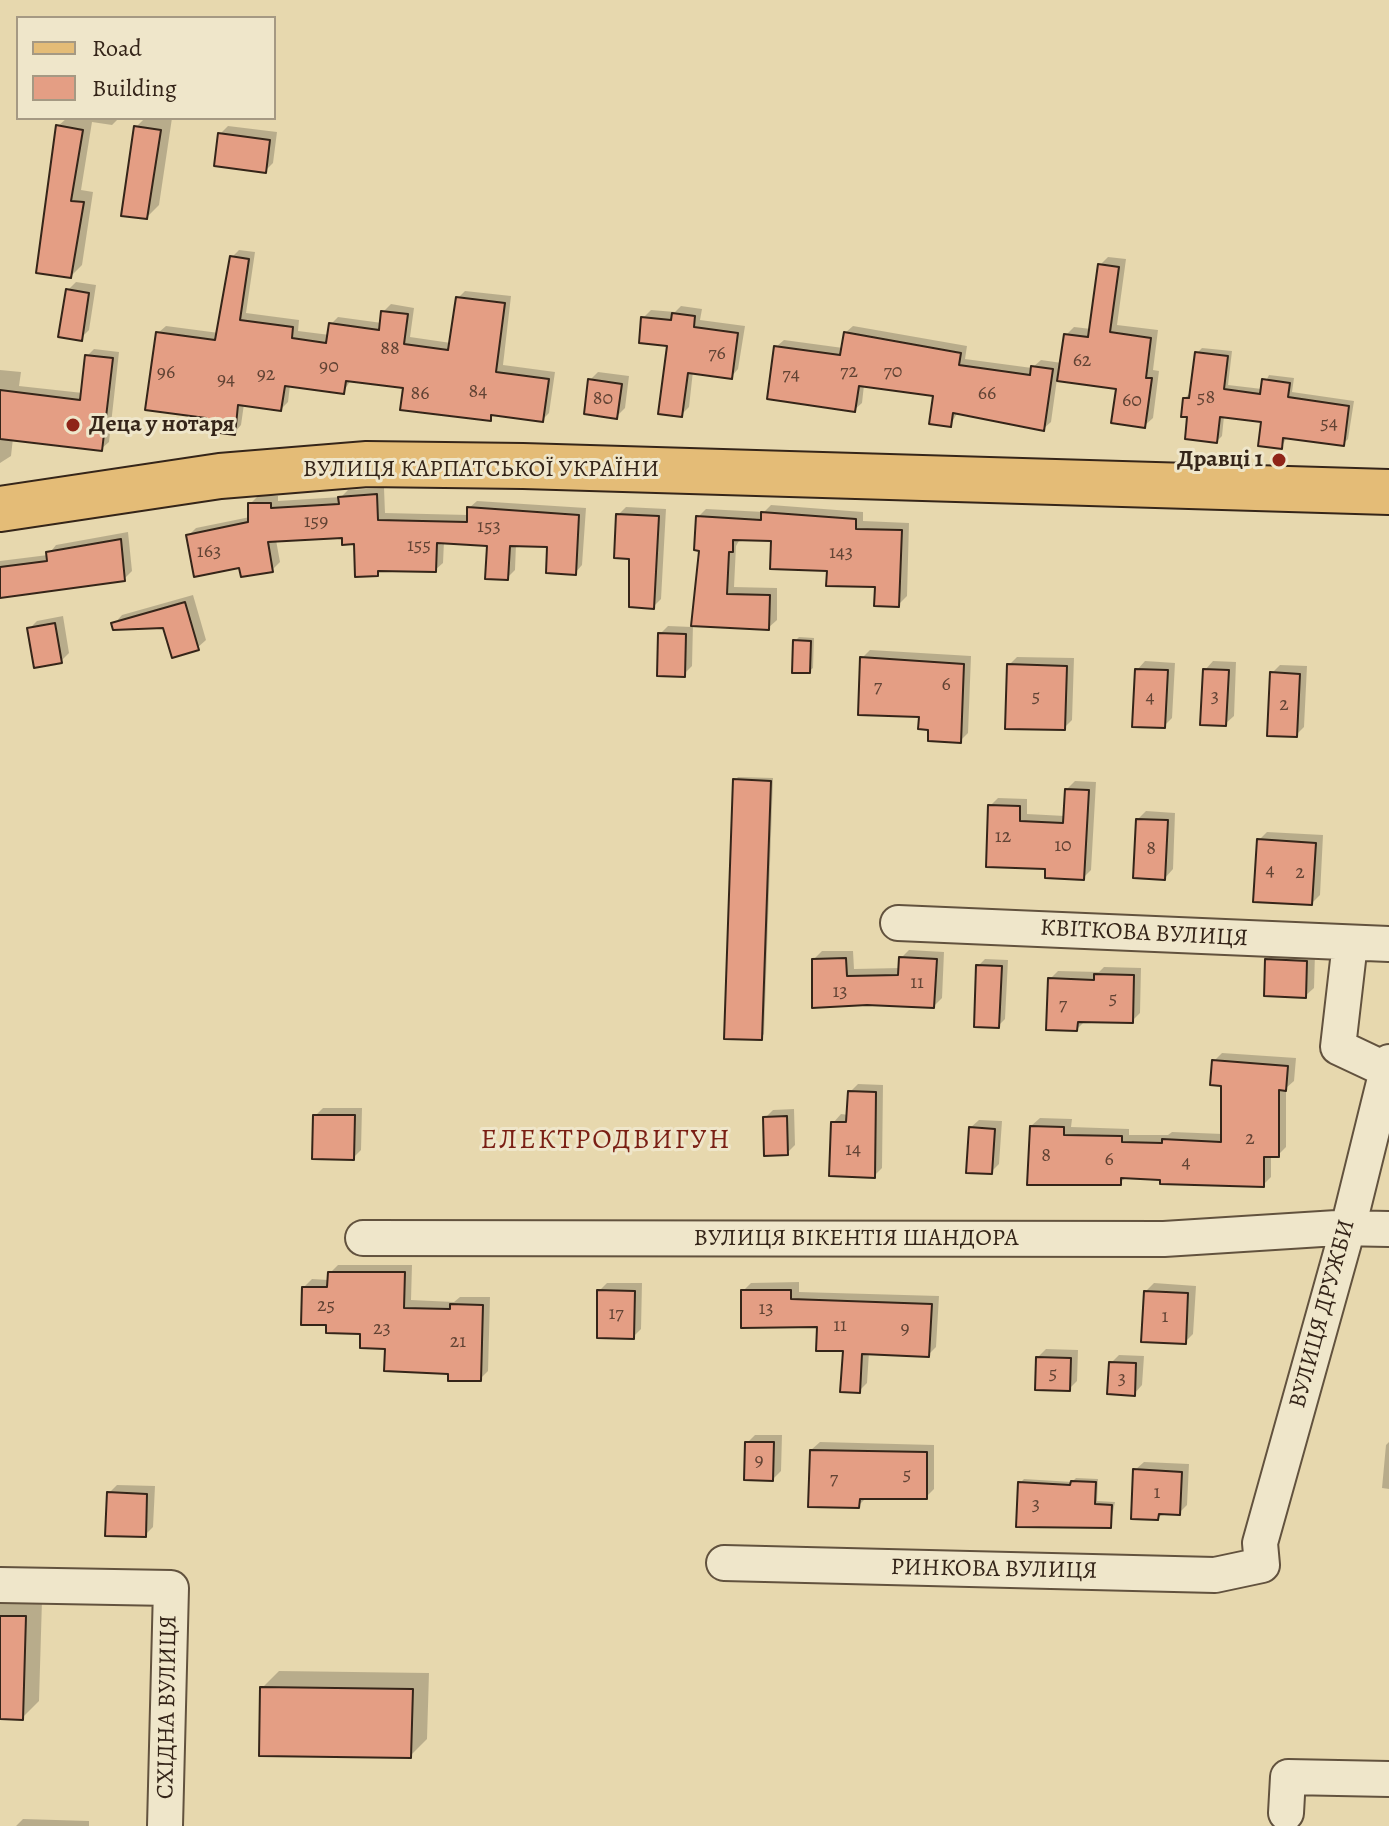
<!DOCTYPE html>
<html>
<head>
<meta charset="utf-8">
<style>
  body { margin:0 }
  #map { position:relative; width:1389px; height:1826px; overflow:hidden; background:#e7d8ae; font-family:Alegreya,serif }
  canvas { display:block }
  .legend { position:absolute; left:16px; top:16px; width:260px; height:104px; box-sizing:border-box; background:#efe6ca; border:2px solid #a59983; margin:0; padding:10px 14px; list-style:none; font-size:24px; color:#352519 }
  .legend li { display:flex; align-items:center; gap:16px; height:40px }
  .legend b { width:40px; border:2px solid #a59983 }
</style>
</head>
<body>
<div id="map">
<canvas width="1389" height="1826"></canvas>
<ul class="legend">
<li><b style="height:10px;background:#e4bc77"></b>Road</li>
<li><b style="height:22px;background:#e49e84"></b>Building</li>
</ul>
</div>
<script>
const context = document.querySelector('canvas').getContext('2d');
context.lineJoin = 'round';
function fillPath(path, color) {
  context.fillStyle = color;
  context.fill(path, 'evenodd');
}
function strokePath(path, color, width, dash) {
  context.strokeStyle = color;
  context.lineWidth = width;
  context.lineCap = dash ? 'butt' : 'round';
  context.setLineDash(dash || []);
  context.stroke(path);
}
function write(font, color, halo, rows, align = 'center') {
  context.font = font + ' Alegreya,serif';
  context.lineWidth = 6;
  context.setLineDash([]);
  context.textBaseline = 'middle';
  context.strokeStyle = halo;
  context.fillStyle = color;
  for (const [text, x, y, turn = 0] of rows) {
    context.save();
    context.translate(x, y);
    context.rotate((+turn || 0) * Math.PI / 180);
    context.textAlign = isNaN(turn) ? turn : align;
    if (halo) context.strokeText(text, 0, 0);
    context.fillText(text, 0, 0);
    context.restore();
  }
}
const shadow = new Path2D(`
  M67 118H119L112 125 92 122 81 190 93 192 82 265 71 276 58 126Z
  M145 118H172L159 205 147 217 136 127Z
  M228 126 277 132 273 163 265 171 220 134Z
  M239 250 255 252 246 313 299 320 298 331 330 335 331 324 338 317 382 323 383 312 391 304 414 308 410 337 451 343 458 298 465 291 511 296 503 365 555 372 549 413 542 420 495 413 490 419 405 387 351 380 343 392 290 385 288 402 281 409 244 404 241 425 234 433 208 417 158 333 166 326 219 333 232 257Z
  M1108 257 1126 259 1117 325 1158 330 1153 370 1159 371 1153 418 1144 426 1118 387 1057 379 1051 422 1043 429 958 412 950 425 935 394 864 385 862 403 854 410 776 347 784 340 843 348 845 333 853 326 967 346 965 359 1032 368 1041 360 1062 363 1066 335 1074 327 1091 329 1100 265Z
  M76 282 96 285 89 330 81 338 68 290Z
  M681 306 702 309 700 320 745 326 738 369 731 377 693 371 689 407 681 415 669 344 643 318 651 310 675 312Z
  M1202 348 1232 351 1228 385 1262 389 1269 375 1294 378 1292 392 1354 401 1348 439 1343 444 1287 437 1282 446 1263 421 1224 416 1222 436 1217 441 1189 415 1185 398 1190 393 1197 353Z
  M94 349 119 352 109 442 101 449 13 438 11 456 0 463V370L21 372 19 386 83 393 87 356Z
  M598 372 629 376 625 408 617 416 590 380Z
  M384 488 385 513 469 515V508L477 501 586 508 582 565 575 573 549 545 516 544 515 570 507 578 489 544 444 541 443 563 435 570 382 569 377 574 356 542 344 536 276 540 280 562 272 570 241 566 188 536 196 528 250 517V504L258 496H278V501L341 497 348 490Z
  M771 505 863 512V521L909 523 907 596 899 604 877 585 829 569 773 539H740L736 546 734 587 777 588V620L768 628 693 624 692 666 684 674 660 634 668 626 692 627 701 549 698 517 706 509 764 512Z
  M626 507 666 509 661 599 653 607 631 557 618 515Z
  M128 532 132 571 124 579 0 596V561L48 555 56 545Z
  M193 595 206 640 197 648 165 626 114 624 122 615Z
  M63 616 69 653 61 661 29 629 37 621Z
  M799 637 814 638 813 668 809 671 795 641Z
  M870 650 971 656 968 733 960 741 930 728 862 658Z
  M1017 657 1074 658 1072 720 1064 728 1009 665Z
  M1145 661 1175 663 1172 718 1164 726 1137 670Z
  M1213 661 1236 662 1234 716 1225 724 1205 670Z
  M1280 665 1307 666 1304 727 1296 735 1272 673Z
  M738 777 773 778 764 1034 761 1038 735 780Z
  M1075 781 1096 782 1091 870 1083 878 1047 867 990 806 998 798 1027 799V814L1065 816 1067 789Z
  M1146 811 1175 813 1173 869 1165 878 1138 819Z
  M1267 832 1323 835 1320 895 1312 903 1259 840Z
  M909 950 944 952 942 998 934 1006 867 1003 814 959 822 951H853L854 969 900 968 901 958Z
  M1276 952 1315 953 1314 988 1305 996 1267 960Z
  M985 959 1008 960 1005 1019 998 1026 978 966Z
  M1104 967 1141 968 1140 1013 1132 1021 1086 1020 1077 1029 1050 979 1058 971 1099 972Z
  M1222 1053 1296 1058 1294 1081 1286 1088V1147L1278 1155H1271V1177L1263 1185 1126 1177 1120 1183 1031 1126 1040 1118 1072 1119 1071 1127 1129 1129V1135H1168L1172 1132 1223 1134V1084L1214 1061Z
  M858 1084 883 1085 882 1168 874 1176 833 1123 841 1114 849 1115 850 1092Z
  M323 1108H362L361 1150 353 1158 315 1116Z
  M794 1109 795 1145 787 1153 765 1118 773 1110Z
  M979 1120 1002 1121 999 1164 991 1172 970 1128Z
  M338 1265H412L411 1300 454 1302 460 1297H490L488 1371 480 1379 450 1372 387 1347 362 1332 328 1324 304 1287 312 1279 329 1280 330 1273Z
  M799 1282V1292L939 1296 936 1347 928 1355 869 1352 867 1383 859 1391 845 1349 819 1325 743 1291 751 1283Z
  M607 1283H642L641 1329 633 1337 599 1291Z
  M1154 1283 1196 1286 1193 1334 1185 1342 1146 1291Z
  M1046 1349 1078 1350 1077 1381 1069 1389 1038 1357Z
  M1119 1355 1144 1356 1142 1385 1134 1394 1111 1363Z
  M755 1435H782L781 1471 773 1479 747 1443Z
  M820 1442 934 1445V1489L926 1497 866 1498 858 1506 811 1450Z
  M1389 1442V1489L1382 1488 1386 1445Z
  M1144 1462 1189 1464 1187 1505 1179 1513 1164 1512 1158 1518 1135 1470Z
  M1076 1478 1098 1479 1097 1501 1115 1502 1110 1526 1020 1483 1024 1479 1072 1482Z
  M117 1485 155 1486 153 1527 145 1535 109 1493Z
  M0 1599 42 1600 39 1701 22 1718 0 1717Z
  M279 1671 429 1673 427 1739 410 1756 262 1688Z
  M23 1819 89 1821V1826H16Z`);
const building = new Path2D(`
  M56 125 83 130 71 201 84 202 71 278 36 273Z
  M134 126 161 130 147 219 121 216Z
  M218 133 270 140 266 173 214 166Z
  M230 256 249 259 240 320 293 327 292 338 326 343 329 323 379 330 381 311 408 314 404 344 448 350 456 297 505 303 496 372 549 379 543 422 491 415V421L400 410 403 388 346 381 344 394 285 386 281 411 238 405 235 435 205 431 206 418 145 410 156 332 215 340Z
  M1098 264 1119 267 1110 332 1151 338 1146 378H1152L1145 428 1111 423 1116 389 1057 381 1064 334 1088 337Z
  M66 289 89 293 82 341 58 337Z
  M672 313 695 316 694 327 738 333 732 379 688 373 682 417 658 414 667 346 639 343 641 317 671 320Z
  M844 332 961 353 959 365 1030 375 1031 366 1053 369 1044 431 953 413 951 427 929 424 933 396 859 386 855 412 767 399 774 346 840 355Z
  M1195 352 1228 356 1224 389 1260 394 1262 379 1290 383 1288 397 1349 406 1344 446 1283 438 1282 449 1258 446 1261 422 1220 417 1217 443 1185 439 1187 417H1181L1183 398H1189Z
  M85 355 113 358 102 451 0 439V390L80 400Z
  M588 379 622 384 617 419 584 414Z
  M377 494 378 520 467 522V507L579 515 576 575 546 573 547 547 510 546 508 580 485 579 487 546 437 543 436 572 378 571V576L355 577 354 544 342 545V538L268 542 273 572 241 577 239 568 194 577 186 535 248 522V503H271V508L339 504 338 497Z
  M761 512 856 519V529L902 530 899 607 874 606 875 587 826 586 827 571 770 569 771 541 733 540V552H729L727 594 770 595 769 630 691 626 699 551 694 550 696 516 761 520Z
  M616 514 659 516 654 609 629 607V559L614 558Z
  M121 539 125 581 0 598V567L47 561 46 552Z
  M185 602 199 650 172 658 163 628 113 630 111 623Z
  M55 623 62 663 34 668 27 628Z
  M658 633 686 634 685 677 657 676Z
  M793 640 811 641 810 673H792Z
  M860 657 964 664 961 743 928 741V730L918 729 919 717 858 715Z
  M1007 664 1067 666 1065 730 1005 729Z
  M1135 669 1168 670 1165 728 1132 727Z
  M1203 669 1229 670 1226 726 1200 725Z
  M1270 672 1300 674 1297 737 1267 736Z
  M733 779 771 781 762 1040 724 1039Z
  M1065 789 1089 790 1084 880 1045 878V869L986 867 988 805 1020 806V821L1063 823Z
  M1136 819 1168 820 1165 880 1133 878Z
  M1257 839 1316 843 1312 905 1253 902Z
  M899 957 937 959 934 1008 867 1005 812 1008V959L846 958 847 976 898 975Z
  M1265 959 1307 961 1306 998 1264 996Z
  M976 965 1002 966 999 1028 974 1027Z
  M1094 974 1134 975 1133 1023 1078 1022 1077 1031 1046 1030 1048 978 1094 980Z
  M1212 1060 1288 1066 1286 1091 1279 1090V1157H1264V1187L1160 1184V1180L1121 1178V1185H1027L1030 1126 1064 1127V1135L1122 1136V1142L1162 1143V1139L1221 1142V1086L1210 1085Z
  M848 1091 876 1092 875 1178 829 1176 831 1122H846Z
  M313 1115H355L354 1160 312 1159Z
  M787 1116 788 1155 764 1156 763 1117Z
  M969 1127 995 1129 992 1174 966 1173Z
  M328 1272H405L404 1308 450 1309V1304L483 1305 481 1381H448V1374L384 1371 385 1349 360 1348V1334L326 1333V1325H301L302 1287H327Z
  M597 1290 635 1291 634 1339 597 1338Z
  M741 1290H791V1299L932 1304 929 1357 862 1354 860 1393 840 1392 843 1351H816L817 1327 741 1328Z
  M1144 1291 1188 1293 1186 1344 1141 1342Z
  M1036 1357 1071 1358 1070 1391 1035 1390Z
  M1109 1362 1136 1363 1135 1396 1107 1394Z
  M745 1442H774L773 1481 744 1480Z
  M810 1450 927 1452V1499H860L859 1508 808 1507Z
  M1133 1469 1182 1472 1180 1515 1159 1514 1158 1520 1131 1519Z
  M1071 1481 1096 1482 1095 1504 1112 1505 1111 1528 1016 1527 1018 1482 1070 1485Z
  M107 1492 147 1494 146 1537 105 1536Z
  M0 1616H26L23 1720 0 1719Z
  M260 1687 413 1689 411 1758 259 1756Z`);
const minor = new Path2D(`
  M898 923 1389 944
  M1350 943 1338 1047 1387 1070
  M363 1238 1164 1239 1337 1228 1389 1229
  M724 1563 1215 1575 1262 1565 1260 1543 1348 1228 1389 1062
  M0 1585 171 1588 165 1826
  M1286 1813 1288 1777 1389 1779`);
const major = new Path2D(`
  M0 509 220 476 367 464 523 466 1389 492`);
const markers = [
  [73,425,8,"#8f2418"],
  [1279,460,8,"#8f2418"]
];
const numberNames = [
  ["88",390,349],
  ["76",717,354],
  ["62",1082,361],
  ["90",329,367],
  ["72",849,372],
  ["70",893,372],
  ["96",166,373],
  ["92",266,375],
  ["74",791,375],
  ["94",226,380],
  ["84",478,392],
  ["86",420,394],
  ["66",987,394],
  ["58",1206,398],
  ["80",603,399],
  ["60",1132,401],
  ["54",1329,424],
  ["159",316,522],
  ["153",489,527],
  ["155",419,546],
  ["163",209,552],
  ["143",841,553],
  ["6",946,685],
  ["7",878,687],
  ["5",1036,697],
  ["3",1215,697],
  ["4",1150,698],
  ["2",1284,705],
  ["12",1003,837],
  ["10",1063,846],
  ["8",1151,849],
  ["4",1270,871],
  ["2",1300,873],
  ["11",917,983],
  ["13",840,992],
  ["5",1113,999],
  ["7",1063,1005],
  ["2",1250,1139],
  ["14",853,1150],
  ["8",1046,1156],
  ["6",1109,1160],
  ["4",1186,1163],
  ["25",326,1306],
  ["13",766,1309],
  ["17",616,1314],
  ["1",1165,1317],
  ["11",840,1326],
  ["23",382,1329],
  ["9",905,1329],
  ["21",458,1342],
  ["5",1053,1374],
  ["3",1122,1379],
  ["9",759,1461],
  ["5",907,1475],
  ["7",834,1479],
  ["1",1157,1493],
  ["3",1036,1505]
];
const poiNames = [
  ["Деца у нотаря",89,425],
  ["Дравці 1",1263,460,"right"]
];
const streetNames = [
  ["ВУЛИЦЯ КАРПАТСЬКОЇ УКРАЇНИ",481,470],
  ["КВІТКОВА ВУЛИЦЯ",1144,934,3],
  ["ВУЛИЦЯ ВІКЕНТІЯ ШАНДОРА",856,1239],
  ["ВУЛИЦЯ ДРУЖБИ",1323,1314,-75],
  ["РИНКОВА ВУЛИЦЯ",994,1570,1],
  ["СХІДНА ВУЛИЦЯ",168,1707,-89]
];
const quarterNames = [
  ["ЕЛЕКТРОДВИГУН",606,1141]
];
fillPath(shadow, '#0003');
fillPath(building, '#e49e84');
strokePath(building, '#352519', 2);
strokePath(minor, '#62523e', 38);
strokePath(major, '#352519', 48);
strokePath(minor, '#efe6ca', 34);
strokePath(major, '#e4bc77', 44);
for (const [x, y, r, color] of markers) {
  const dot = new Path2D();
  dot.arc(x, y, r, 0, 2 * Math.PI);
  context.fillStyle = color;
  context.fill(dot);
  strokePath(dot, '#efe6ca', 3);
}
write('20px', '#614334', null, numberNames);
write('bold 24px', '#352519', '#efe6ca', poiNames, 'left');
write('24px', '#352519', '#efe6ca', streetNames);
context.letterSpacing = '2px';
write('28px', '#7a1f14', '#efe6ca', quarterNames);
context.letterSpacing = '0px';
</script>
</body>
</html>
